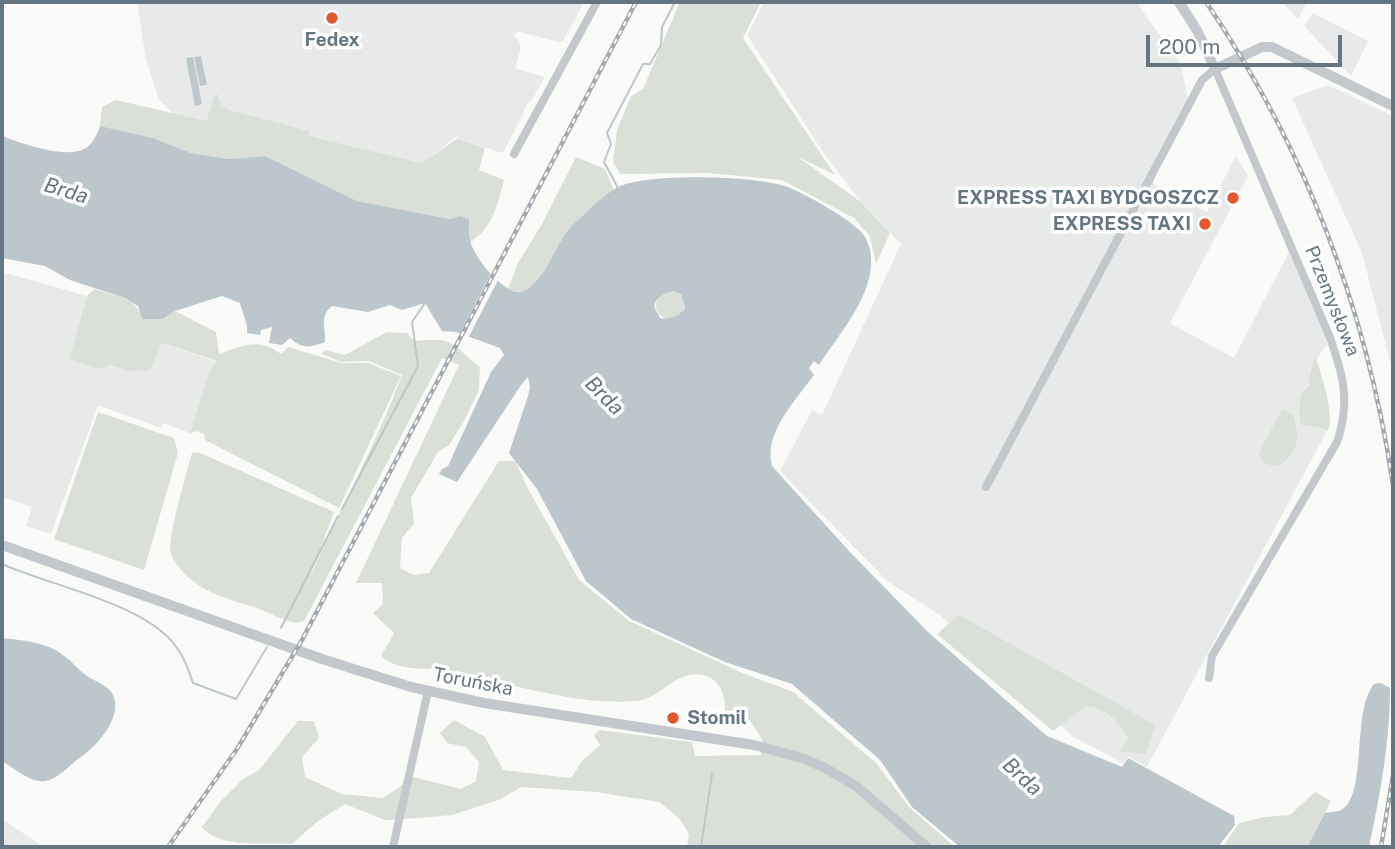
<!DOCTYPE html>
<html>
<head>
<meta charset="utf-8">
<style>
  body { margin:0 }
  #map { position:relative; width:1395px; height:849px; overflow:hidden; background:#fafaf8; font-family:"Public Sans",sans-serif }
  canvas { display:block }
  .frame { position:absolute; inset:0; border:4px solid #657683; pointer-events:none }
  .scale { position:absolute; left:1146px; top:35px; width:196px; height:32px; box-sizing:border-box; border:4px solid #657683; border-top:0; padding-left:9px; font-size:21px; line-height:24px; white-space:nowrap; color:#657683; -webkit-text-stroke:5px #fff; paint-order:stroke }
</style>
</head>
<body>
<div id="map">
<canvas width="1395" height="849"></canvas>
<div class="frame"></div>
<div class="scale">200 m</div>
</div>
<script>
const context = document.querySelector('canvas').getContext('2d');
context.lineJoin = 'round';
function fillPath(path, color) {
  context.fillStyle = color;
  context.fill(path, 'evenodd');
}
function strokePath(path, color, width, dash) {
  context.strokeStyle = color;
  context.lineWidth = width;
  context.lineCap = dash ? 'butt' : 'round';
  context.setLineDash(dash || []);
  context.stroke(path);
}
function write(font, color, halo, rows, align = 'center') {
  context.font = font + ' "Public Sans",sans-serif';
  context.lineWidth = 7;
  context.setLineDash([]);
  context.textBaseline = 'middle';
  context.strokeStyle = halo;
  context.fillStyle = color;
  for (const [text, x, y, turn = 0] of rows) {
    context.save();
    context.translate(x, y);
    context.rotate((+turn || 0) * Math.PI / 180);
    context.textAlign = isNaN(turn) ? turn : align;
    if (halo) context.strokeText(text, 0, 0);
    context.fillText(text, 0, 0);
    context.restore();
  }
}
const built = new Path2D(`
  M137 2H584L563 41 559 42 516 31 515 38 518 39 521 47 515 68 545 77 532 100 527 103 523 114 503 153 457 139V136L423 163 308 136 309 131 232 112 221 104 216 93 206 121 174 114 159 100 146 59Z
  M764 2H1136L1181 65 1188 100 1156 161 1154 184 1207 212 1236 156 1248 176 1170 323 1234 358 1289 252 1326 336 1327 345 1317 358 1330 425 1147 767 1128 756 1123 763 1072 736 940 615 887 581 780 471 812 410 822 415 901 244 861 202 825 155 747 35Z
  M1282 2H1307L1298 19Z
  M1313 13 1368 41 1351 76 1304 26Z
  M1328 85 1393 116V373L1362 253 1292 98Z
  M2 272 87 296 69 359 110 365 130 371 161 343 217 362 209 372 190 433 163 423 161 428 98 405 51 534 26 526 32 507 2 497Z
  M2 819 44 847H2Z`);
const green = new Path2D(`
  M680 2H761L743 38 835 175 798 157 861 202 890 233 876 264 870 236 854 218 782 180 708 173 620 174 613 162 617 130 631 96 643 89Z
  M216 92 221 104 229 110 309 131V136L422 163 457 139 485 148 479 170 504 180C498 203 492 230 470 242L469 219 460 216 450 219 357 201 265 156 229 159 191 153 153 138 100 126 102 107 116 100 206 121Z
  M576 157 605 169 614 190C601 200 587 210 576 222 561 237 542 285 524 291 518 293 513 291 508 289L518 263 542 224Z
  M95 289C117 297 134 295 143 319H163L175 311 216 332 219 354C244 346 258 337 281 354L288 347 341 363H368L401 376 339 508 205 440 204 434 197 431 190 433 209 372 217 361 162 343 150 370 130 371 110 365 99 369 69 359 87 296Z
  M656 305a14 14 0 1 1 28 0a14 14 0 1 1-28 0Z
  M387 332 407 333 414 341C456 337 449 343 480 367L479 390 464 421 449 445 438 452 411 498 414 523 402 538 400 568 414 575 429 573 499 461H516L526 485 579 580 629 621 745 674 793 692 877 764 909 807 955 847H687L689 834 679 818 659 802 596 792 521 787 501 799 452 815 419 818 385 820 345 804 318 821 292 844C265 842 219 849 202 827L221 801 243 779 259 770 298 721H314L319 738 302 757 305 777 342 794 383 798 414 777 461 789 476 781 479 762 466 747 447 743 440 733 454 720 485 737 503 770 561 777 571 778 582 761 600 745 594 735 600 730 692 742 695 756 761 755 763 741C754 726 744 706 725 713 726 697 721 679 703 675 676 669 661 699 636 701 591 705 547 693 504 684 494 682 482 683 472 680 464 678 456 672 447 670 424 667 401 673 381 656L394 633 373 613 383 604 382 583H356L459 365 442 358 304 621C288 627 270 611 254 607 224 598 194 590 176 563 174 559 171 557 171 553 167 539 187 471 192 453L198 452 334 512 309 579C339 511 376 445 402 375L369 361 341 362 322 354 325 350 345 355Z
  M1315 357C1321 371 1335 417 1328 430L1301 424C1299 414 1298 401 1303 392 1306 389 1309 386 1311 383L1308 382Z
  M1282 409 1293 415C1295 422 1298 432 1297 439 1294 457 1278 475 1261 460L1259 453Z
  M98 412 174 438 178 453 144 570 54 539Z
  M959 615 1155 725 1146 754 1120 751 1129 739C1119 721 1106 708 1085 706L1053 731 937 634Z
  M1315 792 1331 801 1307 847H1223L1239 823 1265 817 1290 815Z`);
const water = new Path2D(`
  M201 56 207 85 200 86 194 57Z
  M193 57 202 104 195 106 186 58Z
  M100 126 153 138 191 153 229 159 265 156 357 201 450 219 460 216 469 219C469 225 469 233 470 240 473 256 501 291 518 292 538 293 556 247 566 233 574 222 606 193 618 187 650 173 746 176 781 185 798 189 857 222 865 237 868 242 871 251 871 257 874 295 839 334 819 365L814 361 809 368 814 375C796 400 763 433 772 466L849 551 928 632 1047 736 1122 767 1128 758 1234 816 1235 825 1218 847H960L912 807 880 760 792 684 725 662 631 619 586 581 537 489 509 453 528 396 530 387 528 377 521 385 457 482 439 474 442 469 448 466 491 372 504 355 500 348 456 332 442 331 425 303 402 310 390 305 368 312 332 306C319 317 326 327 325 342 310 348 302 349 290 338L282 345 269 343 272 327 261 330 260 335 247 333V326L240 303 222 296 175 311 163 319H142L138 306 125 298 70 280 45 266 2 258V136C20 143 65 159 84 149 93 145 97 134 100 126ZM674 291 681 295 685 307C681 316 670 320 660 318L654 306C657 296 664 293 674 291Z
  M2 638C21 640 47 642 63 655 72 661 78 670 87 676 96 682 108 685 113 695 123 717 97 746 81 757 70 764 59 779 45 781 30 783 14 768 2 761Z
  M1381 683 1390 688C1390 742 1380 795 1369 847H1307L1325 813C1330 812 1337 812 1341 810 1368 797 1351 711 1374 684Z`);
const pier = new Path2D(`
  M493 269 499 278 467 340 463 338 493 279 462 338 458 337Z`);
const stream = new Path2D(`
  M618 188 604 162 611 144 607 133 643 64H650L661 45 662 27 675 2
  M342 509 418 366 412 322 425 303
  M2 564C51 586 142 603 174 644 184 656 188 669 193 683L236 699 267 647
  M281 628 338 516
  M701 847 712 774`);
const minor = new Path2D(`
  M514 154 597 2
  M986 487 1202 80 1215 69 1329 335C1343 374 1351 401 1337 442L1212 656 1209 678
  M393 847 428 691`);
const tertiary = new Path2D(`
  M1179 2 1198 32 1215 69 1262 47H1272L1393 106
  M2 545 322 659 411 687 484 703 754 745 802 758 823 767 856 786 927 847`);
const rail = new Path2D(`
  M1206 2C1305 148 1367 310 1393 485
  M168 847 237 749 302 640 636 2
  M1381 847 1393 775`);
const markers = [
  [332,18,7,"#e4572e"],
  [1233,198,7,"#e4572e"],
  [1205,224,7,"#e4572e"],
  [673,718,7,"#e4572e"]
];
const poiNames = [
  ["Fedex",332,40,"center"],
  ["EXPRESS TAXI BYDGOSZCZ",1219,198],
  ["EXPRESS TAXI",1191,224],
  ["Stomil",687,718,"left"]
];
const streetNames = [
  ["Przemysłowa",1332,301,68],
  ["Toruńska",473,682,11]
];
const waterNames = [
  ["Brda",66,191,17],
  ["Brda",604,396,45],
  ["Brda",1022,777,43]
];
fillPath(built, '#e8e9e9');
fillPath(green, '#dadfd7');
fillPath(water, '#bbc7cb');
fillPath(pier, '#fafaf8');
strokePath(stream, '#bbc7cb', 2);
strokePath(minor, '#c3c8cc', 8);
strokePath(tertiary, '#c3c8cc', 10);
strokePath(rail, '#a2aab0', 4.5);
strokePath(rail, '#fff', 2, [5]);
for (const [x, y, r, color] of markers) {
  const dot = new Path2D();
  dot.arc(x, y, r, 0, 2 * Math.PI);
  context.fillStyle = color;
  context.fill(dot);
  strokePath(dot, '#fff', 2.5);
}
write('bold 19px', '#657683', '#fff', poiNames, 'right');
write('19px', '#657683', '#fff', streetNames);
write('italic 21px', '#60757c', '#fff', waterNames);
</script>
</body>
</html>
